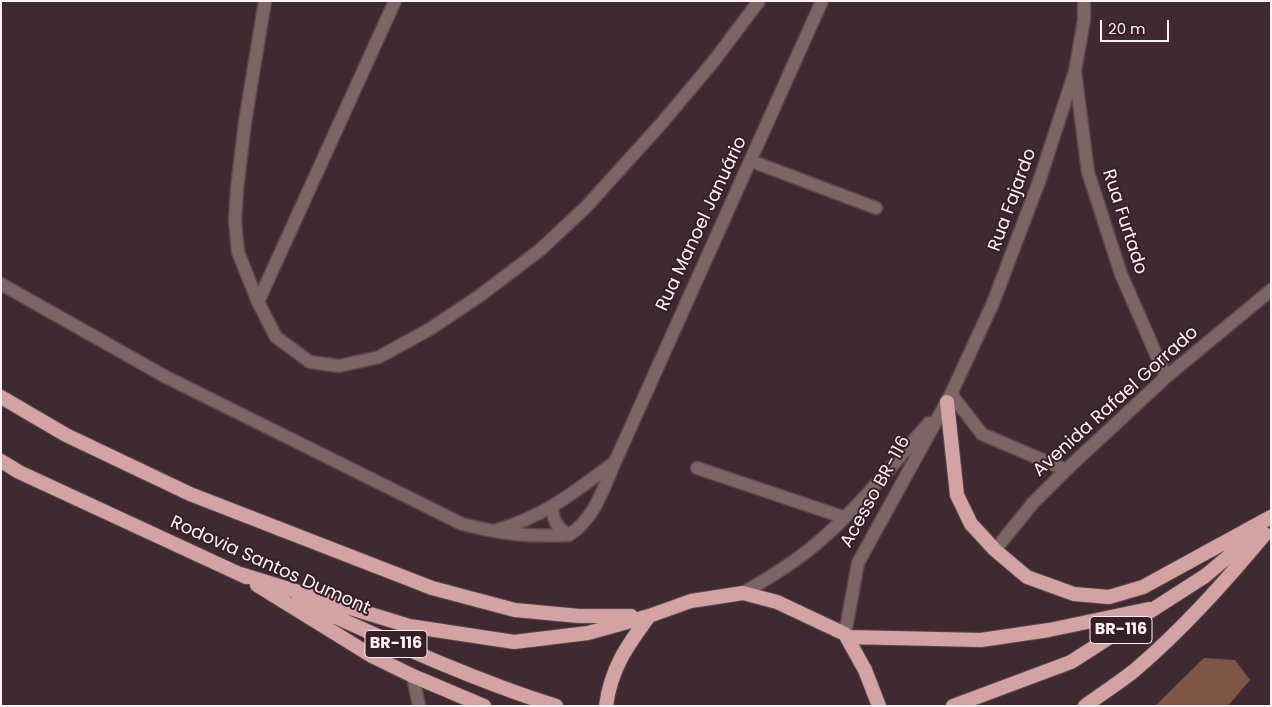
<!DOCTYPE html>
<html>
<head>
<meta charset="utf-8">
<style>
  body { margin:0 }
  #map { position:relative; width:1272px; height:707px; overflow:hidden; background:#402a31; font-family:Poppins,sans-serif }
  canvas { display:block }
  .frame { position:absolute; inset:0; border:2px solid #fef1f5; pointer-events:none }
  .scale { position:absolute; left:1100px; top:20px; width:69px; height:22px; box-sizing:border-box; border:2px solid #fef1f5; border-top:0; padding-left:6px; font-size:15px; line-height:18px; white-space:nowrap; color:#fef1f5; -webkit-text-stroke:4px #362027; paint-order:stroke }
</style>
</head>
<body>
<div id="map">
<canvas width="1272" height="707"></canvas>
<div class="frame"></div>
<div class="scale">20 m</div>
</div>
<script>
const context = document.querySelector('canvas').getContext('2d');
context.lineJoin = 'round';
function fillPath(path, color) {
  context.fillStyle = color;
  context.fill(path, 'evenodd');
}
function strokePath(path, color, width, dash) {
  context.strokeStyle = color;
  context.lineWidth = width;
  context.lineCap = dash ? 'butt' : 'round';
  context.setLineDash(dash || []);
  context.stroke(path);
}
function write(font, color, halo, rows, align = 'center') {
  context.font = font + ' Poppins,sans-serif';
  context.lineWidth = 4;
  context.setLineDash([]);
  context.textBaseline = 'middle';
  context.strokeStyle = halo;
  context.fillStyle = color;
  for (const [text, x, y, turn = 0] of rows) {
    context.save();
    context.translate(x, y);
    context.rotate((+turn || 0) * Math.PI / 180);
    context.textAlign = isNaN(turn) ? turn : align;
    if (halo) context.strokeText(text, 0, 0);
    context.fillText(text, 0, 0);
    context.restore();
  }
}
const forest = new Path2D(`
  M1204 658 1235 660 1250 680 1228 706H1155Z`);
const minor = new Path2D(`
  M265 1 245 122 237 189 235 221 238 252 258 302 276 337 310 362 339 366 379 357 430 329 478 297 540 250 586 207 661 124 713 62 759 1
  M1075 71 1088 172 1121 274 1166 377
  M751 161 876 208
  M1 284 166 377 462 524C501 534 528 537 569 535
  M258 302 395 1
  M951 394 982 434 1066 470
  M615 462 822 1
  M697 468 843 517
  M552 508C554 522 557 528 569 535
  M497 530C547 515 574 492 615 462 603 489 595 518 569 535
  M995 550 1033 503 1066 470 1166 377 1271 290
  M413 676 419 706`);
const tertiary = new Path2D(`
  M743 593C769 578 794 563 816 544 858 509 893 464 929 423
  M845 634 858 563 951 394 993 303 1040 179 1075 71 1084 20V1`);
const trunk = new Path2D(`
  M1 397 66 435 190 494 432 588 515 610 579 616H631
  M947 402 957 495 971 524 995 550 1027 577 1074 594 1109 597 1143 587 1271 517
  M1 461 19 472 246 577
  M240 574 409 626 514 642 588 633 649 616 691 601 743 593 777 602 845 634 865 670 879 706
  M257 585 372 656 413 676 484 706
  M298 600C383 638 467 678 556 706
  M847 637 981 640 1049 630 1149 609
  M606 706C611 668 627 646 649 616
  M953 706 1071 662 1205 576 1260 530
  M1085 706C1101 694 1119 683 1135 670 1183 629 1224 583 1265 534`);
const shields = [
  [1121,630,62],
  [396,644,62]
];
const shieldNames = [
  ["BR-116",1121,630],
  ["BR-116",396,644]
];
const streetNames = [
  ["Rua Fajardo",1013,200,-70],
  ["Rua Furtado",1124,222,72],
  ["Rua Manoel Januário",702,224,-65],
  ["Avenida Rafael Gorrado",1116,402,-42],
  ["Acesso BR-116",876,492,-61],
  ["Rodovia Santos Dumont",270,566,24]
];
fillPath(forest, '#7f5646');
strokePath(minor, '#5b464c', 15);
strokePath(tertiary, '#5b464c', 15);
strokePath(trunk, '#5b464c', 16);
strokePath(minor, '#7b6665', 12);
strokePath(tertiary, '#7b6665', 12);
strokePath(trunk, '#d2a3a2', 14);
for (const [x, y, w] of shields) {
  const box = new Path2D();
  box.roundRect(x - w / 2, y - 13.5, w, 27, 4);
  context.fillStyle = '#362027';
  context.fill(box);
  strokePath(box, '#fef1f5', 1);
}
write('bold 16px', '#fef1f5', null, shieldNames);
write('18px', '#fef1f5', '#362027', streetNames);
</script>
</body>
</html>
